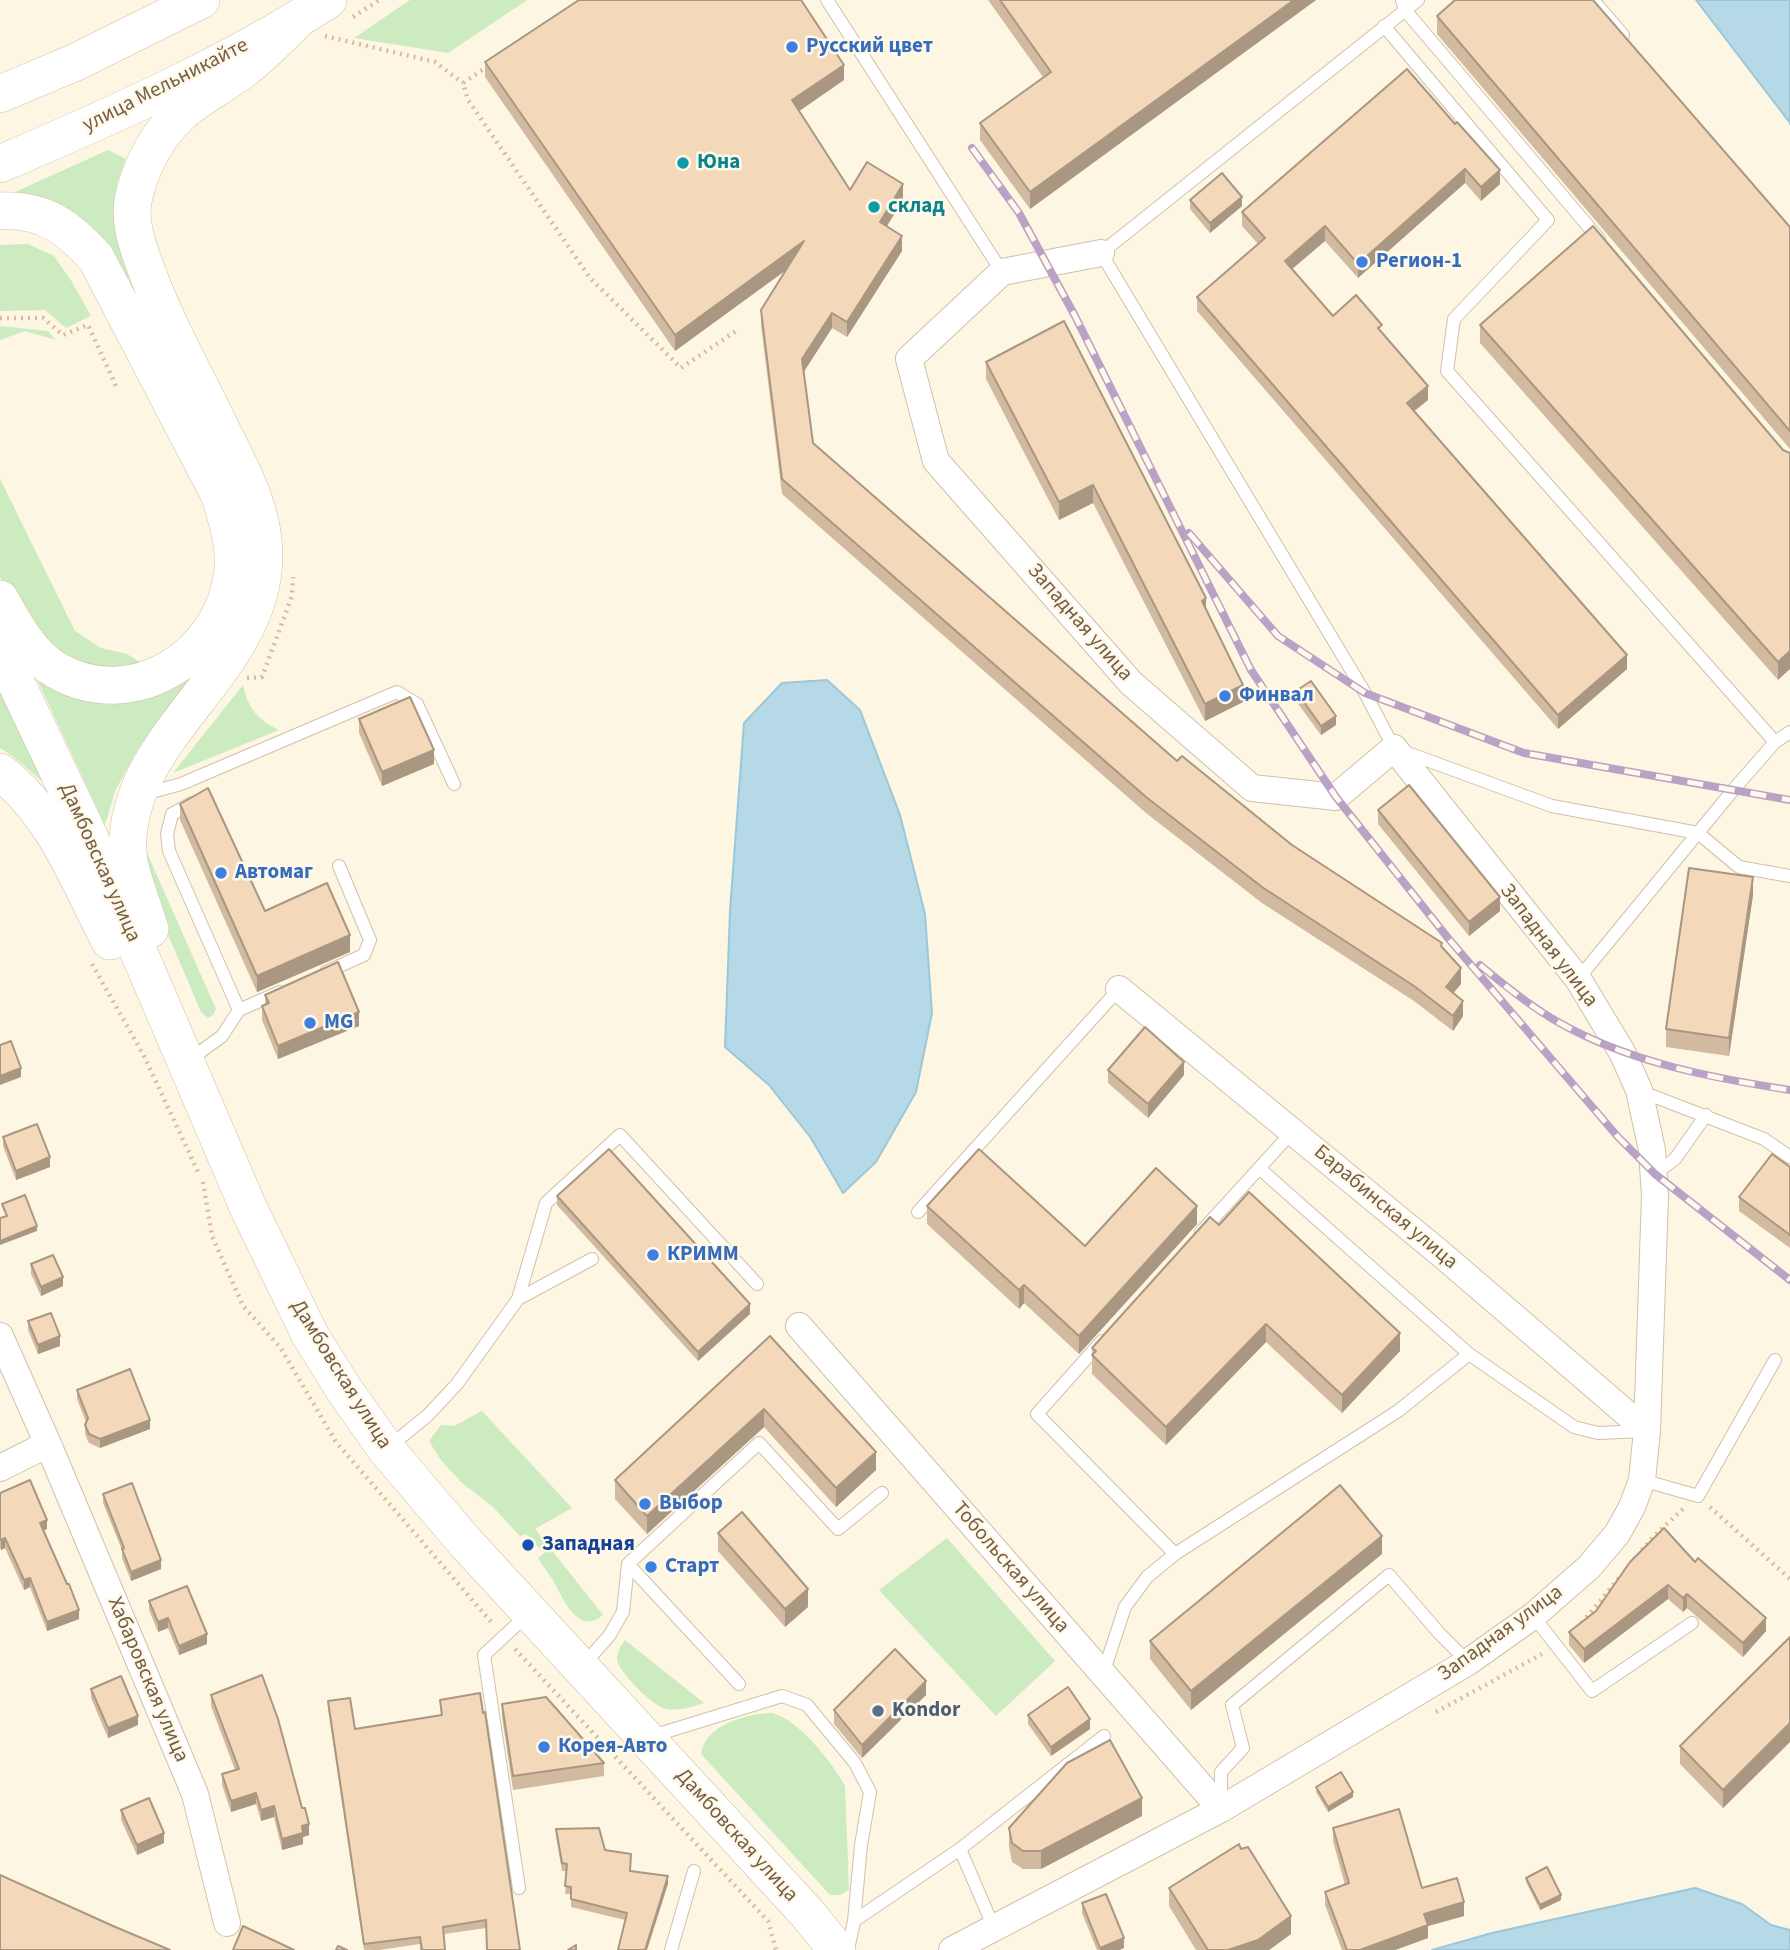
<!DOCTYPE html>
<html>
<head>
<meta charset="utf-8">
<style>
  body { margin:0 }
  canvas { display:block; background:#fdf6e2 }
</style>
</head>
<body>
<canvas width="1790" height="1950"></canvas>
<script>
const context = document.querySelector('canvas').getContext('2d');
context.lineJoin = 'round';
function fillPath(path, color) {
  context.fillStyle = color;
  context.fill(path, 'evenodd');
}
function strokePath(path, color, width, dash) {
  context.strokeStyle = color;
  context.lineWidth = width;
  context.lineCap = dash ? 'butt' : 'round';
  context.setLineDash(dash || []);
  context.stroke(path);
}
function write(font, color, halo, rows, align = 'center') {
  context.font = font + ' "Source Sans 3",sans-serif';
  context.lineWidth = 5;
  context.setLineDash([]);
  context.textBaseline = 'middle';
  context.strokeStyle = halo;
  context.fillStyle = color;
  for (const [text, x, y, turn = 0] of rows) {
    context.save();
    context.translate(x, y);
    context.rotate((+turn || 0) * Math.PI / 180);
    context.textAlign = isNaN(turn) ? turn : align;
    if (halo) context.strokeText(text, 0, 0);
    context.fillText(text, 0, 0);
    context.restore();
  }
}
const green = new Path2D(`
  M410 0H527L448 53 354 38Z
  M108 150 126 159 117 183 114 213 131 277 125 280 43 199 15 192Z
  M28 244 54 256 72 282 91 316 66 328 45 310 0 311V245Z
  M0 326 48 331 56 340 25 331 0 340Z
  M0 479 75 631 101 648 127 654 146 666 114 672 80 665 51 650 14 604 0 577Z
  M199 669 138 749 115 791 105 825 37 679C57 686 80 698 101 701 138 705 168 689 199 669Z
  M243 685C249 710 257 719 279 730L173 773Z
  M0 692 45 784 13 756 0 748Z
  M144 846 216 1009 213 1015 208 1018 201 1012 143 876Z
  M482 1411 572 1508 535 1529 603 1615C578 1636 564 1600 554 1582 549 1574 543 1566 538 1558L544 1553 526 1534 520 1536 493 1507 461 1482 440 1459 429 1441 441 1425 454 1426Z
  M947 1538 1055 1661 996 1716 879 1590Z
  M625 1640 704 1703C692 1707 679 1711 666 1709 653 1706 619 1673 617 1660 617 1653 620 1646 625 1640Z
  M772 1713C799 1720 832 1762 845 1786L849 1890 840 1895H830L701 1754C705 1724 747 1714 772 1713Z`);
const water = new Path2D(`
  M1696 0H1790V124V123Z
  M827 680 860 710 900 815 925 914 932 1013 916 1092 876 1162 843 1193 811 1138 769 1085 725 1047 730 911 744 723 782 683Z
  M1695 1888 1742 1904 1771 1925 1790 1930V1950H1432L1492 1933Z`);
const path = new Path2D(`
  M353 17 379 0
  M325 36 435 62 463 83
  M488 66 463 83 468 100 590 278 681 368 739 329
  M0 318H43L63 335 88 325 117 388
  M247 678 262 677 292 596 293 577
  M92 964 144 1056 199 1174
  M203 1182 212 1236 243 1306 280 1347 336 1442 493 1624
  M1710 1507 1790 1579
  M1642 1550 1654 1536 1683 1509
  M1582 1623 1619 1578
  M515 1649 768 1921 776 1950
  M1436 1712 1542 1654`);
const service = new Path2D(`
  M827 0 1002 272
  M1402 0 1405 10 1599 239
  M1418 0 1101 253 1365 693 1394 748 1552 806 1698 833 1739 867 1790 876
  M1593 0 1623 35
  M1384 26 1548 220 1454 319 1447 371 1775 742
  M145 794 181 784 397 692 417 704 454 784
  M192 803 172 814 167 834 169 851 239 1010
  M326 972 364 955 370 940 339 866
  M1578 979 1734 789 1775 742 1790 732
  M188 1061 222 1036 239 1010 280 992
  M1640 1091 1764 1139 1790 1157
  M1259 1168 1469 1354 1574 1427 1598 1433 1644 1431
  M1655 1174 1675 1159 1706 1115
  M918 1212 1119 989
  M1201 1232 1293 1131
  M518 1299 546 1203 620 1135 757 1284
  M1102 1341 1037 1414 1175 1554
  M389 1447 428 1415 457 1384 518 1299 592 1259
  M1642 1480 1698 1496 1775 1360
  M628 1564 739 1684
  M1533 1616 1592 1691 1692 1623
  M584 1664 609 1636 623 1612 628 1564 759 1443 838 1529 882 1493
  M1103 1674 1125 1607 1147 1577 1175 1554 1398 1411 1469 1354
  M649 1737 782 1696 807 1705 855 1763 870 1792 861 1845 854 1921 848 1950
  M1221 1804V1772L1243 1748 1232 1705 1389 1575 1439 1633 1468 1662
  M960 1849 994 1928
  M519 1888 484 1655 527 1615
  M854 1921 960 1849 1104 1736
  M671 1950 694 1871`);
const minor = new Path2D(`
  M1119 989 1441 1254 1647 1431
  M799 1326 1221 1809
  M0 1336 48 1444 195 1794 227 1923
  M0 1468 48 1444
  M952 1950 1221 1809 1468 1662 1533 1616 1589 1567 1617 1534 1632 1507 1642 1480 1647 1431 1655 1196 1652 1150 1639 1090 1622 1052 1578 979 1394 748 1336 797 1252 788 1131 683 936 461 909 359 1002 272 1101 253`);
const secondary = new Path2D(`
  M0 94 76 62 201 0
  M0 164C112 116 225 66 328 0
  M0 211C44 209 68 227 96 258L220 496C227 520 235 544 233 570 225 654 134 715 56 670 30 655 14 624 0 599
  M0 649 89 836 248 1207 310 1335 345 1391 386 1449 465 1542 807 1913 837 1950
  M0 772C54 813 79 882 110 941
  M150 929C144 908 129 873 128 853 122 735 263 674 264 556 264 509 241 469 220 427 195 375 166 324 146 269 137 244 127 219 135 192 143 163 157 136 179 115 198 97 224 85 244 69 263 55 281 36 298 19`);
const rail = new Path2D(`
  M972 148 1019 213 1075 316 1251 670 1336 797 1448 938 1618 1137 1655 1174 1790 1280
  M1189 533 1278 636 1365 693 1524 753 1790 800
  M1480 965C1504 985 1531 1007 1558 1022 1628 1062 1712 1078 1790 1090`);
const wall = new Path2D(`
  M988 0H1316L1030 209 980 140V123L1043 77Z
  M1437 16 1790 227V449L1437 34Z
  M485 62 844 80 799 111 850 190 903 200 887 226 902 251 847 337 832 328 804 372 813 443 1177 761 1292 845 1442 947 1461 984 1453 993 1463 1016 1453 1031 1414 1001 1262 903 1146 813 782 494 761 325V310L786 270 675 351 485 77Z
  M1407 69 1500 184 1481 201 1465 183 1358 278 1325 241 1292 269 1333 316 1382 333 1428 400 1414 411 1627 669 1558 729 1197 311V297L1258 244 1242 226V212Z
  M1190 200 1242 206 1210 233 1190 209Z
  M1480 325 1783 450 1778 680 1480 343Z
  M986 362 1206 610 1243 702 1205 721 1093 503 1059 520 986 379Z
  M1296 691 1336 725 1321 735 1296 701Z
  M359 719 434 764 382 786 359 733Z
  M180 804 265 911 350 952 257 992 180 820Z
  M1378 810 1500 911 1469 936 1378 824Z
  M1753 895 1729 1056 1666 1047V1029Z
  M265 995 359 1026 278 1059 262 1020V1006L265 1005Z
  M1108 1070 1184 1075 1148 1118 1108 1083Z
  M3 1137 50 1167 16 1180 3 1146Z
  M1790 1167V1248L1739 1211V1197Z
  M557 1196 750 1314 698 1361 557 1205Z
  M927 1206 1085 1246 1197 1224 1079 1354 1024 1303 1019 1309 927 1224Z
  M1219 1225 1400 1351 1342 1413 1266 1342 1166 1445 1092 1374V1348Z
  M31 1264 63 1286 41 1296 31 1274Z
  M28 1321 60 1346 38 1354 28 1330Z
  M770 1336 876 1470 836 1507 764 1427 647 1534 615 1499V1480Z
  M77 1390 150 1429 100 1448 89 1443 85 1434V1425L86 1422 77 1399Z
  M0 1493 47 1529 44 1530 79 1619 47 1631 30 1587 24 1590 5 1548 1 1550 0 1548Z
  M103 1494 161 1569 131 1581 122 1558V1550L103 1503Z
  M718 1533 808 1607 785 1627 718 1551Z
  M1382 1554 1191 1710 1150 1659V1641Z
  M1695 1562 1766 1631 1743 1657 1687 1608 1683 1612 1668 1599 1584 1663 1569 1645V1632Z
  M149 1601 207 1644 179 1655 168 1628 158 1632 149 1610Z
  M1790 1637V1742L1723 1808 1680 1764V1746Z
  M91 1689 138 1725 108 1738 91 1698Z
  M480 1693 486 1928 444 1934 445 1950H420V1944L379 1950H364L328 1709V1701L355 1729 441 1715 440 1700Z
  M211 1695 309 1835 303 1837V1844L282 1850 274 1817 261 1821 256 1804 231 1812 222 1785V1774L235 1770 211 1706Z
  M926 1695 862 1758 834 1724V1710Z
  M502 1704 604 1763V1776L513 1790 502 1717Z
  M1028 1715 1090 1729 1051 1756 1028 1724Z
  M1316 1787 1353 1797 1328 1812 1316 1792Z
  M121 1810 164 1843 137 1855 121 1820Z
  M1142 1816 1041 1869H1023L1012 1862 1009 1846V1828Z
  M1333 1828 1422 1888 1464 1916 1428 1926V1938L1395 1950H1342L1325 1905V1892L1345 1885 1333 1841Z
  M556 1829 605 1850 630 1871 668 1884 625 1920 571 1907V1894H565L567 1871H562L556 1836Z
  M1241 1849 1291 1934 1269 1950H1196L1169 1906V1888Z
  M1526 1878 1561 1900 1540 1910 1526 1882Z
  M1082 1903 1124 1948 1119 1950H1097L1082 1913Z`);
const shadedWall = new Path2D(`
  M1294 0H1316L1030 209V192Z
  M844 65V80L792 116V100Z
  M1465 169V183L1358 278V264Z
  M1500 170V184L1481 201V187Z
  M903 184V200L880 237V222Z
  M1242 197V206L1210 233V223Z
  M1325 226V241L1285 275V261Z
  M902 236V251L847 337V322Z
  M804 241V257L675 351V335Z
  M832 313V328L802 374V359Z
  M1428 386V400L1407 417V403Z
  M1093 485V503L1059 520V502Z
  M1206 598V616L1202 601Z
  M1790 651V669L1778 680V662Z
  M1627 655V669L1558 729V715Z
  M1243 685V702L1205 721V704Z
  M1336 716V725L1321 735V726Z
  M434 750V764L382 786V772Z
  M1753 877V895L1729 1056V1038Z
  M1500 897V911L1469 936V922Z
  M350 935V952L257 992V976Z
  M1461 968V984L1446 1002V987Z
  M1463 1001V1016L1453 1031V1016Z
  M359 1012V1026L278 1059V1046Z
  M1184 1062V1075L1148 1118V1104Z
  M21 1068V1077L0 1085V1076Z
  M50 1157V1167L16 1180V1171Z
  M1197 1206V1224L1079 1354V1336Z
  M37 1226V1231L0 1245V1241Z
  M63 1277V1286L41 1296V1287Z
  M1024 1285V1303L1019 1309V1290Z
  M750 1304V1314L698 1361V1352Z
  M1266 1324V1342L1166 1445V1427Z
  M1400 1333V1351L1342 1413V1395Z
  M60 1336V1346L38 1354V1345Z
  M764 1409V1427L647 1534V1516Z
  M150 1420V1429L100 1448V1439Z
  M876 1452V1470L836 1507V1488Z
  M47 1520V1529L40 1532V1523Z
  M1382 1536V1554L1191 1710V1691Z
  M5 1538V1548L1 1550V1540Z
  M161 1560V1569L131 1581V1572Z
  M30 1578V1587L24 1590V1580Z
  M1668 1585V1599L1584 1663V1649Z
  M808 1589V1607L785 1627V1609Z
  M1687 1594V1608L1683 1612V1598Z
  M79 1610V1619L47 1631V1622Z
  M168 1618V1628L158 1632V1622Z
  M1766 1618V1631L1743 1657V1643Z
  M207 1634V1644L179 1655V1646Z
  M926 1681V1695L862 1758V1745Z
  M138 1716V1725L108 1738V1728Z
  M1090 1719V1729L1051 1756V1747Z
  M1790 1723V1742L1723 1808V1790Z
  M1353 1792V1797L1328 1812V1807Z
  M256 1793V1804L231 1812V1801Z
  M1142 1798V1816L1041 1869V1851Z
  M274 1806V1817L261 1821V1810Z
  M309 1824V1835L303 1837V1844L282 1850V1839L302 1826Z
  M164 1833V1843L137 1855V1845Z
  M668 1876V1884L647 1950H645Z
  M1561 1895V1900L1540 1910V1905Z
  M1464 1902V1916L1428 1926V1938L1395 1950H1360L1424 1914Z
  M1291 1916V1934L1269 1950H1228Z
  M1124 1938V1948L1119 1950H1100V1948Z`);
const building = new Path2D(`
  M579 0H801L844 65 792 100 850 190 867 162 903 184 880 222 902 236 847 322 832 313 802 359 813 443 1177 761 1182 756 1292 845 1442 943 1441 946 1461 968 1446 987 1463 1001 1453 1016 1414 986 1262 887 1146 797 782 479 761 310 804 241 675 335 485 62Z
  M1000 0H1294L1030 192 980 123 1051 72Z
  M1455 0H1593L1790 227V431L1437 16Z
  M1407 69 1455 124 1457 122 1500 170 1481 187 1465 169 1358 264 1325 226 1285 261 1333 316 1356 295 1382 325 1378 328 1428 386 1407 403 1627 655 1558 715 1197 297 1265 238 1242 212Z
  M1222 173 1242 197 1210 223 1190 200Z
  M1593 226 1783 450 1790 453V651L1778 662 1480 325Z
  M1064 321 1206 598 1202 601 1243 685 1205 704 1093 485 1059 502 986 362Z
  M1311 681 1336 716 1321 726 1296 691Z
  M410 697 434 750 382 772 359 719Z
  M1409 785 1500 897 1469 922 1378 810Z
  M208 788 265 911 327 883 350 935 257 976 180 804Z
  M1689 868 1753 877 1729 1038 1666 1029Z
  M338 962 359 1012 278 1046 262 1006 269 1003 265 995Z
  M1145 1027 1184 1062 1148 1104 1108 1070Z
  M11 1041 21 1068 0 1076V1045Z
  M37 1124 50 1157 16 1171 3 1137Z
  M609 1149 750 1304 698 1352 557 1196Z
  M979 1149 1085 1246 1156 1168 1197 1206 1079 1336 1024 1285 1019 1290 927 1206Z
  M1772 1154 1790 1167V1235L1739 1197Z
  M1249 1192 1400 1333 1342 1395 1266 1324 1166 1427 1092 1355 1096 1351 1092 1348 1210 1217 1219 1225Z
  M25 1195 37 1226 0 1241V1218L7 1216 2 1204Z
  M53 1255 63 1277 41 1287 31 1264Z
  M51 1313 60 1336 38 1345 28 1321Z
  M770 1336 876 1452 836 1488 764 1409 647 1516 615 1480Z
  M130 1369 150 1420 100 1439 89 1434 85 1425 88 1418 77 1390Z
  M30 1480 47 1520 40 1523 67 1584H69L79 1610 47 1622 30 1578 24 1580 5 1538 1 1540 0 1539V1493Z
  M132 1483 161 1560 131 1572 122 1549 124 1548 103 1494Z
  M1340 1485 1382 1536 1191 1691 1150 1641Z
  M742 1512 808 1589 785 1609 718 1533Z
  M1664 1528 1695 1562 1698 1558 1766 1618 1743 1643 1687 1594 1683 1598 1668 1585 1584 1649 1569 1632 1596 1611 1630 1562Z
  M187 1586 207 1634 179 1646 168 1618 158 1622 149 1601Z
  M1790 1637V1723L1723 1790 1680 1746Z
  M895 1649 926 1681 862 1745 834 1710Z
  M262 1675 278 1719 302 1808H305L309 1824 302 1826 303 1833 282 1839 274 1806 261 1810 256 1793 231 1801 222 1774 239 1769 211 1695Z
  M121 1676 138 1716 108 1728 91 1689Z
  M1068 1687 1090 1719 1051 1747 1028 1715Z
  M480 1693 483 1713 485 1712 520 1950H487L486 1920 443 1927 445 1950H422L420 1937 364 1944 328 1701 350 1698 355 1729 442 1715 440 1700Z
  M546 1697 604 1763 513 1776 502 1704Z
  M1110 1740 1142 1798 1041 1851H1023L1012 1843 1009 1828 1067 1763Z
  M1341 1772 1353 1792 1328 1807 1316 1787Z
  M149 1798 164 1833 137 1845 121 1810Z
  M1399 1809 1422 1888 1457 1878 1464 1902 1424 1914 1428 1925 1360 1950H1347L1325 1892 1349 1883 1333 1828Z
  M599 1828 605 1850 631 1854 630 1871 668 1876 645 1950H618L627 1913 571 1899V1887L565 1886 567 1864 562 1863 556 1829Z
  M1239 1844 1241 1849 1248 1847 1291 1916 1258 1940 1228 1950H1208L1169 1888Z
  M1547 1867 1561 1895 1540 1905 1526 1878Z
  M0 1875 113 1926 170 1950H0Z
  M1106 1894 1124 1938 1100 1948 1082 1903Z
  M243 1926 294 1950H233Z
  M576 1945V1950H568Z
  M338 1946 347 1950H336Z`);
const markers = [
  [792,47,7,"#3f7fe0"],
  [683,163,7,"#0f9aa8"],
  [874,207,7,"#0f9aa8"],
  [1362,262,7,"#3f7fe0"],
  [1225,696,7,"#3f7fe0"],
  [221,873,7,"#3f7fe0"],
  [310,1023,7,"#3f7fe0"],
  [653,1255,7,"#3f7fe0"],
  [645,1504,7,"#3f7fe0"],
  [528,1545,7,"#1a4fb4"],
  [651,1567,7,"#3f7fe0"],
  [878,1711,7,"#5c6f8a"],
  [544,1747,7,"#3f7fe0"]
];
const shopNames = [
  ["Русский цвет",806,47],
  ["Регион-1",1376,262],
  ["Финвал",1239,696],
  ["Автомаг",235,873],
  ["MG",324,1023],
  ["КРИММ",667,1255],
  ["Выбор",659,1504],
  ["Старт",665,1567],
  ["Корея-Авто",558,1747]
];
const streetNames = [
  ["улица Мельникайте",166,86,-27],
  ["Западная улица",1079,623,49],
  ["Дамбовская улица",99,863,66],
  ["Западная улица",1548,946,53],
  ["Барабинская улица",1385,1208,40],
  ["Дамбовская улица",340,1375,58],
  ["Тобольская улица",1010,1568,49],
  ["Западная улица",1501,1634,-36],
  ["Хабаровская улица",147,1680,67],
  ["Дамбовская улица",736,1836,48]
];
const cultureNames = [
  ["Юна",697,163],
  ["склад",888,207]
];
const transitNames = [
  ["Западная",542,1545]
];
const serviceNames = [
  ["Kondor",892,1711]
];
fillPath(green, '#ccebc0');
fillPath(water, '#b6d9e7');
strokePath(water, '#9cc7d9', 2);
strokePath(service, '#d0c1ab', 14);
strokePath(minor, '#d0c1ab', 28);
strokePath(secondary, '#d2c0a6', 38);
strokePath(path, '#d8bc9c', 4.5, [2, 5]);
strokePath(service, '#fff', 12);
strokePath(minor, '#fff', 26);
strokePath(secondary, '#fff', 37);
strokePath(rail, '#baa1c6', 8);
strokePath(rail, '#fff9e9', 5, [16]);
fillPath(wall, '#d1ba9f');
fillPath(shadedWall, '#aa9782');
fillPath(building, '#f3d8b9');
strokePath(building, '#aa9782', 2);
for (const [x, y, r, color] of markers) {
  const dot = new Path2D();
  dot.arc(x, y, r, 0, 2 * Math.PI);
  context.fillStyle = color;
  context.fill(dot);
  strokePath(dot, '#fff9e9', 2.5);
}
write('bold 21px', '#366cbe', '#fff9e9', shopNames, 'left');
write('21px', '#755e48', '#fff9e9', streetNames);
write('bold 21px', '#0d838f', '#fff9e9', cultureNames, 'left');
write('bold 21px', '#164399', '#fff9e9', transitNames, 'left');
write('bold 21px', '#4e5e75', '#fff9e9', serviceNames, 'left');
</script>
</body>
</html>
